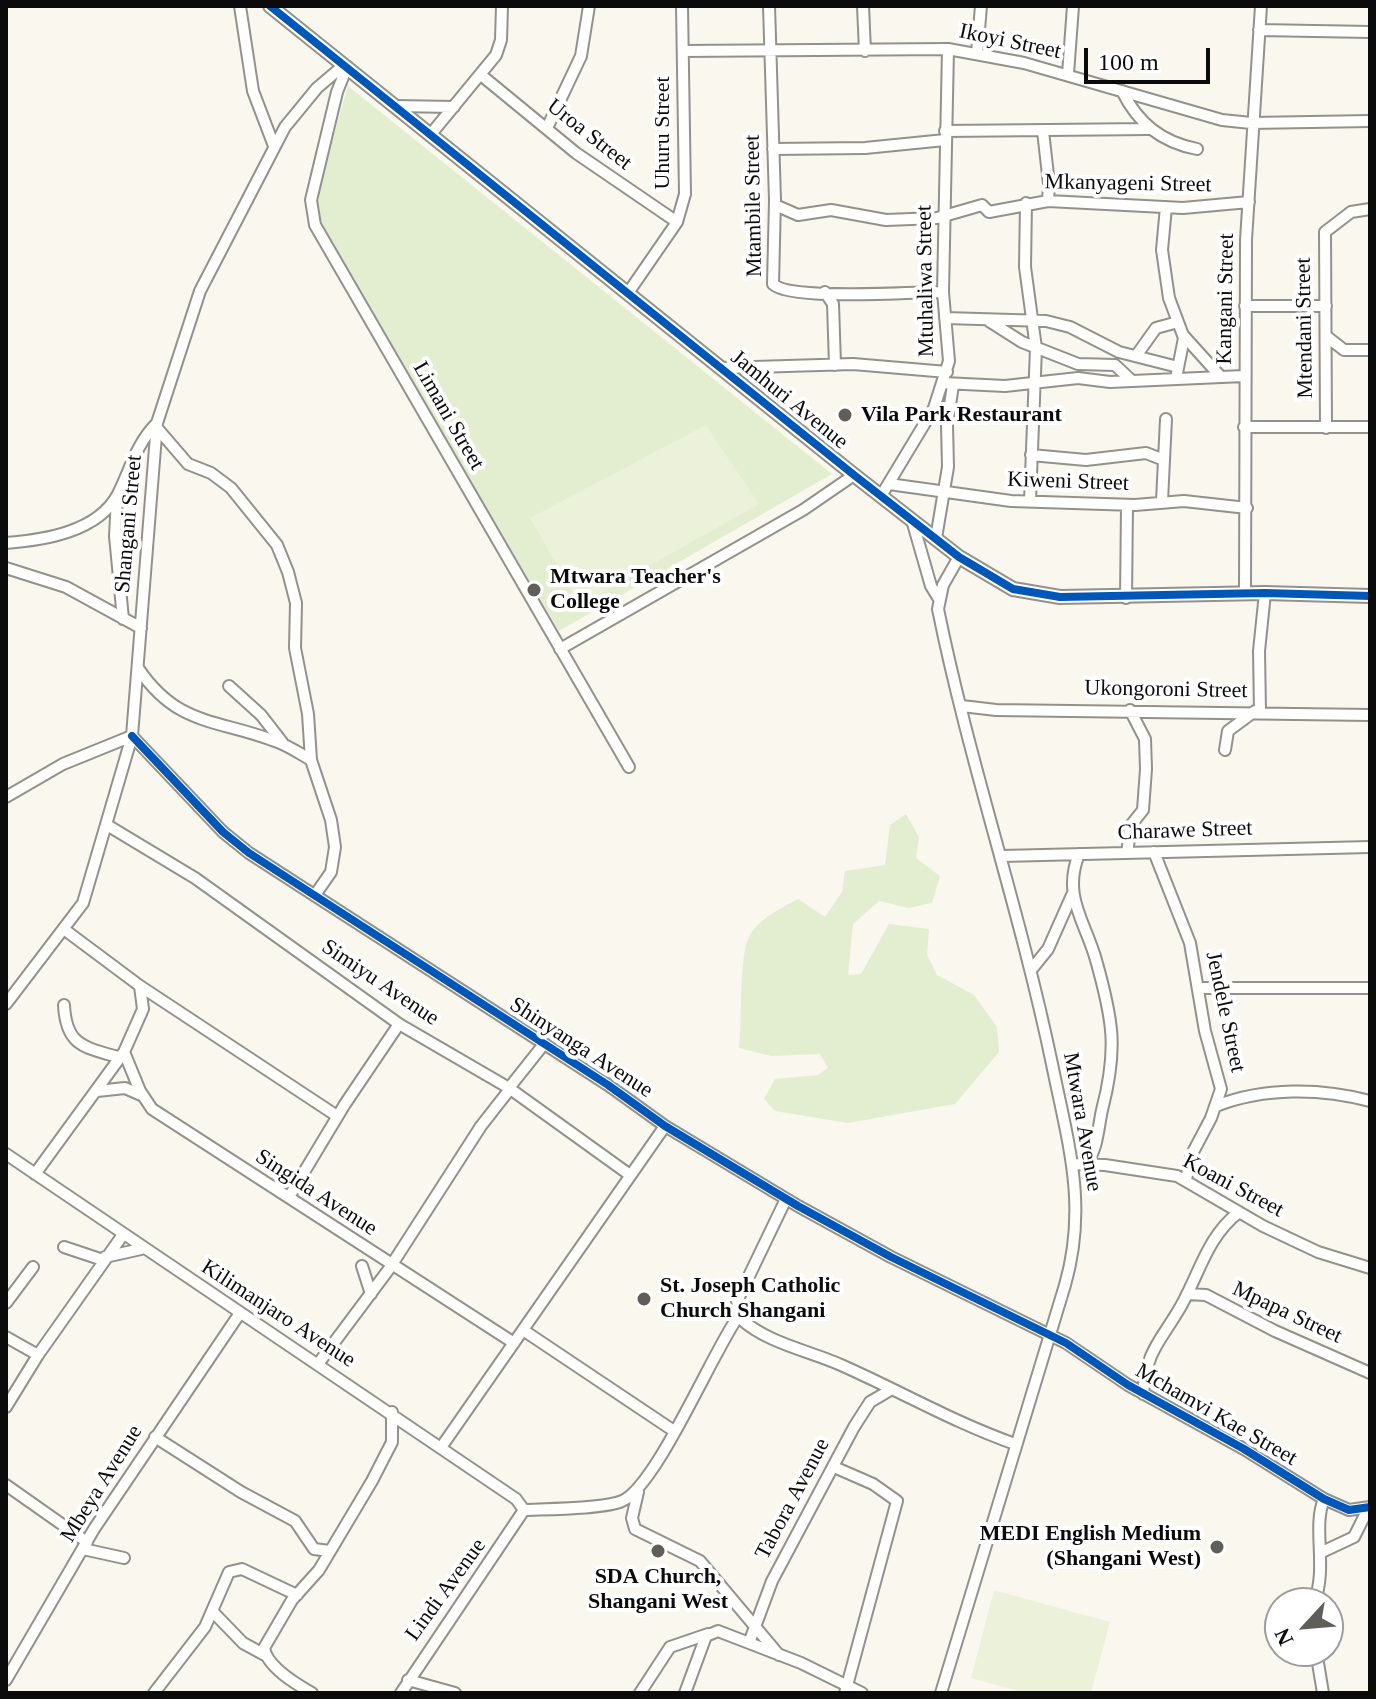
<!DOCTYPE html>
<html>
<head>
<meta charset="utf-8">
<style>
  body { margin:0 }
  #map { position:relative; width:1376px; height:1699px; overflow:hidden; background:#faf7ee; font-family:"Times New Roman",serif }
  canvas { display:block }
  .frame { position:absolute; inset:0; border:8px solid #0b0b0b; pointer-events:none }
  .north { position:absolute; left:1264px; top:1587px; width:80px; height:80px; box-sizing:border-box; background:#fff; border:2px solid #9d9d9d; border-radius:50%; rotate:244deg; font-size:22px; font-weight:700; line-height:32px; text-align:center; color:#0b0b0b }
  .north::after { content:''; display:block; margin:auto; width:28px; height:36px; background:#5f5e5a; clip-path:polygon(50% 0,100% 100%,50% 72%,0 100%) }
  .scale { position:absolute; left:1084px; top:48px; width:126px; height:36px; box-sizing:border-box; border:4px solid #0b0b0b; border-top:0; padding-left:10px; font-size:24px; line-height:28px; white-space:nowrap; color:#0b0b0b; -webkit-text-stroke:6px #fff; paint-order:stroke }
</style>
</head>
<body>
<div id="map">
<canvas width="1376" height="1699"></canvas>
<div class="frame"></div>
<div class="north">N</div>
<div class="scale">100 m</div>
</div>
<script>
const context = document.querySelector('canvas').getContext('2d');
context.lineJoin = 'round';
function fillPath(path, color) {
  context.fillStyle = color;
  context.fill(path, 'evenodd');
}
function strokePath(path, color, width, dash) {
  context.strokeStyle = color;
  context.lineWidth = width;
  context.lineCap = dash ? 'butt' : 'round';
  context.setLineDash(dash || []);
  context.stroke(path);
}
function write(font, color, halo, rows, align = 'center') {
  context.font = font + ' "Times New Roman",serif';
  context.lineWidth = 8;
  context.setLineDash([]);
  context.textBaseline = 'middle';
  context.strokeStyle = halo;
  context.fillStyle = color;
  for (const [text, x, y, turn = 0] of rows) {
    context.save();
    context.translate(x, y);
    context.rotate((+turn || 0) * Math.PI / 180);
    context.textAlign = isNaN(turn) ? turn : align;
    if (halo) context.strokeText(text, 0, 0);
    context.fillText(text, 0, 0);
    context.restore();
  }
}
const green = new Path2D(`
  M348 86 832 474 559 631 316 220 315 199Z
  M906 814 919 837 916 858 940 876 932 903 909 908 879 901 853 924 848 975 861 974 889 924 929 929 927 955 937 975 974 995 997 1027 999 1052 955 1104 848 1123 775 1111 764 1099 775 1079 818 1075 828 1068 820 1054 771 1056 739 1048C742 1024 739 955 749 937 758 919 781 908 798 899L825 917 842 892 845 871 885 865 890 825Z`);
const pitch = new Path2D(`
  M706 425 759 504 580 605 530 518Z
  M994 1590 1110 1622 1091 1693H1026L971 1678Z`);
const minor = new Path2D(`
  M240 6 253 91 274 146
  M769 6 775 200 773 284C789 301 914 292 943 292
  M863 6 865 51
  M1259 30 1370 32
  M683 51 948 49 1024 63 1222 120 1251 123 1370 121
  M977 53 981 6
  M347 67 337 92 311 200 315 225 629 767
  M1068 74 1073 6
  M481 75 576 153 677 222
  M1122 91C1138 123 1161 142 1197 149
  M395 106 454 107
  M547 128 581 56 589 6
  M945 131 1149 129
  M1043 131 1049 184 1048 201
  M431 134 496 55 501 40 502 6
  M773 149 865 148 945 140
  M1026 203 1025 267 1036 348 1030 501
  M775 205 798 215 831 210 886 220 937 218 982 205 989 212 1048 201 1183 208 1249 202
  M1166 207 1162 250 1169 298 1184 338 1177 373
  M825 292 833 304 835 365
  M628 293 677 222 685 194 682 6
  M1245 306H1326
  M945 318 1046 321 1070 327 1119 352 1178 367
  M989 321 1022 342 1078 364 1115 365 1131 380
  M1183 335 1221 377
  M1326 336 1344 350H1370
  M1136 356 1156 328 1178 322
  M721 368 853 364 947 372
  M944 383 1005 386 1078 378 1110 382 1244 376
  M1244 427H1370
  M157 428 188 464 211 473 231 488 277 545 288 572 296 603 295 648 308 714 311 760 331 820 335 847 331 872 315 895
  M1326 428 1325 232 1351 212 1370 209
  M1031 455 1086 460 1146 453 1164 460
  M889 484 1011 501 1135 505 1184 501 1247 508
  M881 496 934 408 949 361 943 292 948 49
  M117 497 115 536 123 619
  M1162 501 1166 419
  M912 520 931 586 939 599
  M936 538 948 467 947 425 953 385
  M6 543C44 540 98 532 118 494 131 468 136 444 157 423
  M6 568 66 587 141 628
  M1245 594 1246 240 1261 6
  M1126 598 1127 505
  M560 649 803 510 854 475
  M138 668C177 726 216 719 272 740 286 744 299 753 311 760
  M229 686 261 715 282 742
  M962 706 996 710 1370 715
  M1260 711 1259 651 1265 593
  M132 736 223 832 249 853 608 1085 665 1126 798 1206 891 1257 1066 1343 1128 1385 1244 1449 1324 1499 1349 1510 1370 1507
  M1225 750 1228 731 1255 711
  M6 797 63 764 132 736
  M107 825 195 878 399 1024 509 1088 630 1175
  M1154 852 1190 943 1205 1031 1221 1089 1211 1118 1192 1154 1186 1179
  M1127 853 1131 825 1143 810 1146 769 1145 739 1130 710
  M1079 854C1062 896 1085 921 1096 960 1113 1020 1118 1049 1102 1110 1098 1128 1098 1147 1087 1163
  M1002 856 1370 847
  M65 930 140 986 337 1116
  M1031 970 1048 949 1072 895
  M140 986 143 1009 124 1052 140 1091 152 1109 514 1343
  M1200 988H1370
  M6 1004 83 903 132 736 157 423 200 291 285 127 317 88 344 65
  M64 1005C66 1045 83 1047 118 1057
  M509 1088 544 1044
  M97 1091 125 1088 141 1095
  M1216 1106C1264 1087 1321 1088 1370 1101
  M6 1154C175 1270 347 1383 516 1499L524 1510
  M1072 1164 1105 1165 1177 1176 1263 1226 1318 1252 1370 1268
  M35 1174 124 1052
  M289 1197 345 1104 399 1024
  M786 1199 737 1301 741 1319C767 1343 810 1351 841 1365 900 1391 955 1423 1015 1444
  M64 1247 103 1260
  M105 1257 141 1249
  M362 1266 371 1294
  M1187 1294 1206 1295 1275 1331 1370 1373
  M6 1303 33 1267
  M523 1330 674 1431
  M6 1337 38 1355
  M318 1364 389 1269 481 1126 510 1089
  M1143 1394C1146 1350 1161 1341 1181 1306 1200 1272 1207 1237 1239 1212
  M6 1407 38 1355 122 1236
  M155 1437 241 1492 295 1521 314 1549 330 1551
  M442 1446 665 1126
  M834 1467 873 1484 897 1501 845 1693
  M6 1485 87 1542
  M638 1492 632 1518 635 1529 700 1561 779 1655
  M524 1510C547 1509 604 1509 622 1501 656 1487 712 1353 739 1315
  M83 1549 124 1558
  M1322 1552 1354 1537 1369 1507
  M1314 1603C1328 1567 1312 1528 1324 1499
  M213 1612 243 1643 265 1655
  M749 1643 772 1581 854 1427 870 1402 892 1389
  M1316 1651 1323 1693
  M6 1680 94 1529 240 1313
  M408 1680 455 1693
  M154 1693 205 1627 229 1572 242 1569 297 1595
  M312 1693C296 1684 267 1667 264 1648L292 1600 319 1570 372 1481 392 1442V1412
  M401 1693 524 1510
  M640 1693 670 1647 708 1634
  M685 1693 706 1636 718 1631 801 1663 862 1693
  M941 1693 1065 1285C1088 1205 1068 1143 1052 1064 1020 910 969 762 938 609L943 585 959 557`);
const tertiary = new Path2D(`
  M270 6 854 475 959 557 1013 589 1060 597 1265 593 1370 596`);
const cycleway = new Path2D(`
  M270 6 854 475 959 557 1013 589 1060 597 1265 593 1370 596
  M132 736 223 832 249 853 608 1085 665 1126 798 1206 891 1257 1066 1343 1128 1385 1244 1449 1324 1499 1349 1510 1370 1507`);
const markers = [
  [845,415,8,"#5f5e5a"],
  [534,590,8,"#5f5e5a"],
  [644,1299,8,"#5f5e5a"],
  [1217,1547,8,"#5f5e5a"],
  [658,1551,8,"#5f5e5a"]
];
const streetNames = [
  ["Ikoyi Street",1010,42,12],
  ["Uhuru Street",663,133,-90],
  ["Uroa Street",589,135,38],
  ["Mkanyageni Street",1128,184,1],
  ["Mtambile Street",754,206,-91],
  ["Mtuhaliwa Street",926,281,-91],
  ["Kangani Street",1226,299,-89],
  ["Mtendani Street",1305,328,-91],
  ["Jamhuri Avenue",789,400,39],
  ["Limani Street",448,416,60],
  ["Kiweni Street",1068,482,2],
  ["Shangani Street",129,524,-85],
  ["Ukongoroni Street",1166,690,1],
  ["Charawe Street",1185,831,-2],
  ["Simiyu Avenue",380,983,34],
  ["Jendele Street",1225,1012,78],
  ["Shinyanga Avenue",581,1048,33],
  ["Mtwara Avenue",1082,1122,80],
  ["Koani Street",1233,1186,28],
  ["Singida Avenue",316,1193,33],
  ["Mpapa Street",1287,1313,25],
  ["Kilimanjaro Avenue",278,1314,33],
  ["Mchamvi Kae Street",1216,1415,30],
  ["Mbeya Avenue",102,1484,-58],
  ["Tabora Avenue",793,1499,-62],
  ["Lindi Avenue",446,1590,-54]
];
const poiNames = [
  ["Vila Park Restaurant",861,415],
  ["Mtwara Teacher's",550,577],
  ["College",550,602],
  ["St. Joseph Catholic",660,1286],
  ["Church Shangani",660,1311],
  ["MEDI English Medium",1201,1534,"right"],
  ["(Shangani West)",1201,1559,"right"],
  ["SDA Church,",658,1577,"center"],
  ["Shangani West",658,1602,"center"]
];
fillPath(green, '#e3edd0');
fillPath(pitch, '#ecf2d9');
strokePath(minor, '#93918d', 14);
strokePath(tertiary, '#93918d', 16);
strokePath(minor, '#fefefc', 10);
strokePath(tertiary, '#fefefc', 12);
strokePath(cycleway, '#0057b8', 8);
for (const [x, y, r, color] of markers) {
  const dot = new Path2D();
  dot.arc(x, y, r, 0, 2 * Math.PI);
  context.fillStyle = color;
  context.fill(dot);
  strokePath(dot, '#fff', 3);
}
write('22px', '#0b0b0b', '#fff', streetNames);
write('bold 22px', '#0b0b0b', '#fff', poiNames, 'left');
</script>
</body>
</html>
